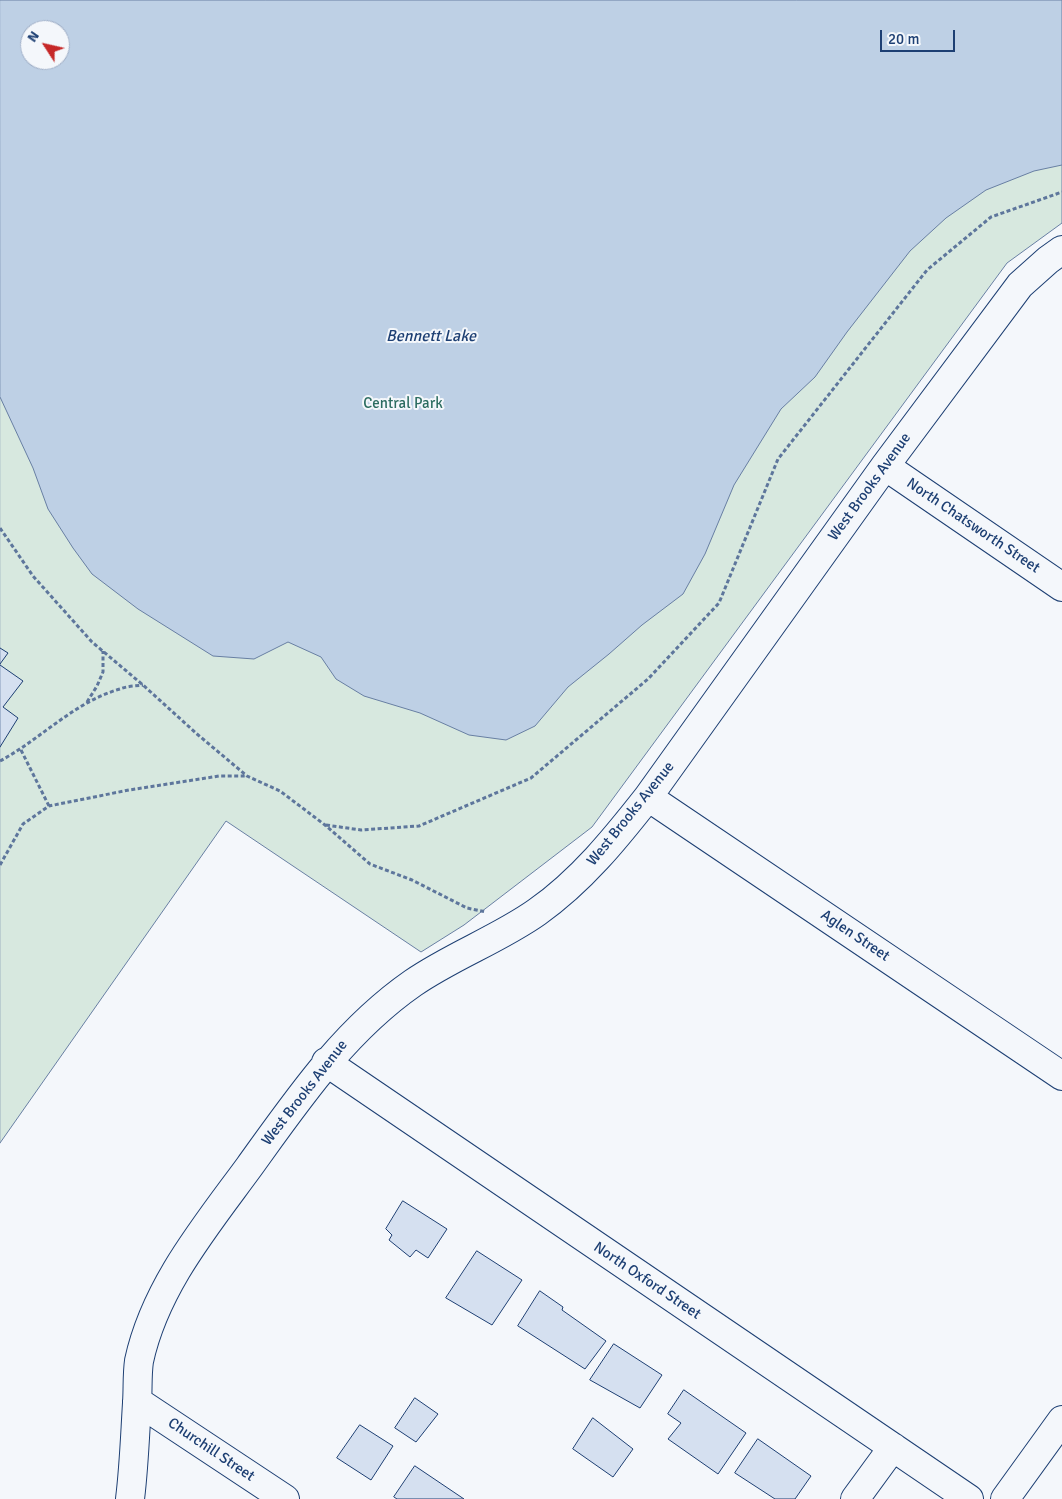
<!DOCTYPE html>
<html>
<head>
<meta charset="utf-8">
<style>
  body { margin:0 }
  #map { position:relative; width:1062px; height:1499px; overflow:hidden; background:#f4f7fb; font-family:Signika,sans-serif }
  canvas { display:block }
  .north { position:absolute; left:20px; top:20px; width:50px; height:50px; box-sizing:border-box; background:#f4f7fb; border:1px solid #9eadc5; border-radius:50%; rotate:305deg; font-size:14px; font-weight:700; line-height:20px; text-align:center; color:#1d3f73 }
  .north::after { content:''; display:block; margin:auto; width:18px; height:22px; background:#c62828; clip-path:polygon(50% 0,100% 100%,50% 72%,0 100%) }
  .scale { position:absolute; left:880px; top:30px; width:75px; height:22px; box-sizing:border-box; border:2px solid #1d3f73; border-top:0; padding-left:6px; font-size:15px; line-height:18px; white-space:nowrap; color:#1d3f73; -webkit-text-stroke:4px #f4f7fb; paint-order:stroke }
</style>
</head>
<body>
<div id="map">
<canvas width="1062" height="1499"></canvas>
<div class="north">N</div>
<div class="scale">20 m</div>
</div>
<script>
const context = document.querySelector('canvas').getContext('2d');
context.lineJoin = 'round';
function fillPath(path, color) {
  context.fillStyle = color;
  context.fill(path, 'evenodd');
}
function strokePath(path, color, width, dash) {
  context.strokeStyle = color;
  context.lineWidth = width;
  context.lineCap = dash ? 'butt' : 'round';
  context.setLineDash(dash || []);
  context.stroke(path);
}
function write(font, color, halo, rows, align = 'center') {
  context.font = font + ' Signika,sans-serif';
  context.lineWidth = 4;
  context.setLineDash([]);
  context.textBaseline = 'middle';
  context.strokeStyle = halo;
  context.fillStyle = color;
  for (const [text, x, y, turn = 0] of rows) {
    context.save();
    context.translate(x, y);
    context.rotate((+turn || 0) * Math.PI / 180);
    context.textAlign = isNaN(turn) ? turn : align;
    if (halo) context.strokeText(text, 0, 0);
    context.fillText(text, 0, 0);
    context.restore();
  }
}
const green = new Path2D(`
  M0 0H1062V223L1007 263 592 827 464 925 421 952 226 821 0 1143ZM30 30H60V60H30Z`);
const water = new Path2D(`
  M0 0H1062V165L1034 171 986 190 946 218 910 251 847 332 815 377 781 409 734 485 705 554 683 594 642 625 609 654 568 687 535 726 506 740 469 735 420 713 364 696 336 679 321 657 288 642 254 659 213 656 138 609 92 574 73 548 48 509 33 468 0 397ZM30 30H60V60H30Z`);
const building = new Path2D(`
  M0 648 8 653 0 664Z
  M0 665 23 681 3 707 18 718 0 747Z
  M403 1201 447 1229 428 1258 416 1250 410 1257 389 1240 392 1235 386 1229Z
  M477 1251 522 1280 492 1325 446 1298Z
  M540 1291 563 1307 562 1310 606 1341 585 1369 518 1326Z
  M614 1344 662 1375 640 1408 590 1380Z
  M684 1390 746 1433 718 1474 668 1439 681 1423 668 1414Z
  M415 1398 438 1414 416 1442 395 1428Z
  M593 1418 633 1449 613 1477 573 1449Z
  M360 1425 393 1446 371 1480 337 1458Z
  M758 1439 811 1476 795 1499H775L735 1473Z
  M415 1466 464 1499H397L394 1497Z`);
const path = new Path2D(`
  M0 528 33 576 92 642 143 685 197 734 247 776 280 791 325 825 370 864 412 880 467 908 486 912
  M87 702 97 686 103 672V651
  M21 750 49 806
  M0 761C41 739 74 702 120 689 127 686 136 686 143 685
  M326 825 361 830 419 826 531 778 648 679 719 603 778 459 927 270 991 217 1062 192
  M0 865 23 824 49 806 129 790 219 776H247`);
const minor = new Path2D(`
  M885 466 1062 587
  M648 797 1062 1076
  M326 1062 969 1499
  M137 1401 285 1499
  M130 1499C134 1467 135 1435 137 1403 138 1389 137 1375 139 1361 155 1287 205 1227 249 1167 298 1099 344 1031 413 983 452 956 499 939 537 912 581 881 615 839 648 797L885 466 1020 285 1048 260 1062 250
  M855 1499 893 1447
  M1005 1499 1062 1420`);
const parkNames = [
  ["Central Park",403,404]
];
const streetNames = [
  ["West Brooks Avenue",870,487,-54],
  ["North Chatsworth Street",973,526,34],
  ["West Brooks Avenue",631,814,-51],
  ["Aglen Street",855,936,34],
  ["West Brooks Avenue",305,1093,-52],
  ["North Oxford Street",647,1281,34],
  ["Churchill Street",211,1450,34]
];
const waterNames = [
  ["Bennett Lake",431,337]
];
fillPath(green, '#d7e8df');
strokePath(green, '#687fa3', 1);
fillPath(water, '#bed0e5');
strokePath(water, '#687fa3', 1);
fillPath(building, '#d5e0f0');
strokePath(building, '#1d3f73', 1);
strokePath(minor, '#1d3f73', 30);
strokePath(path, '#5e769c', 3, [4, 2.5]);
strokePath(minor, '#f4f7fb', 28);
write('15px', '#2c6c60', '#f4f7fb', parkNames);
write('15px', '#1d3f73', '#f4f7fb', streetNames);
write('italic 16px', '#1d3f73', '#f4f7fb', waterNames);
</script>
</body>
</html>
